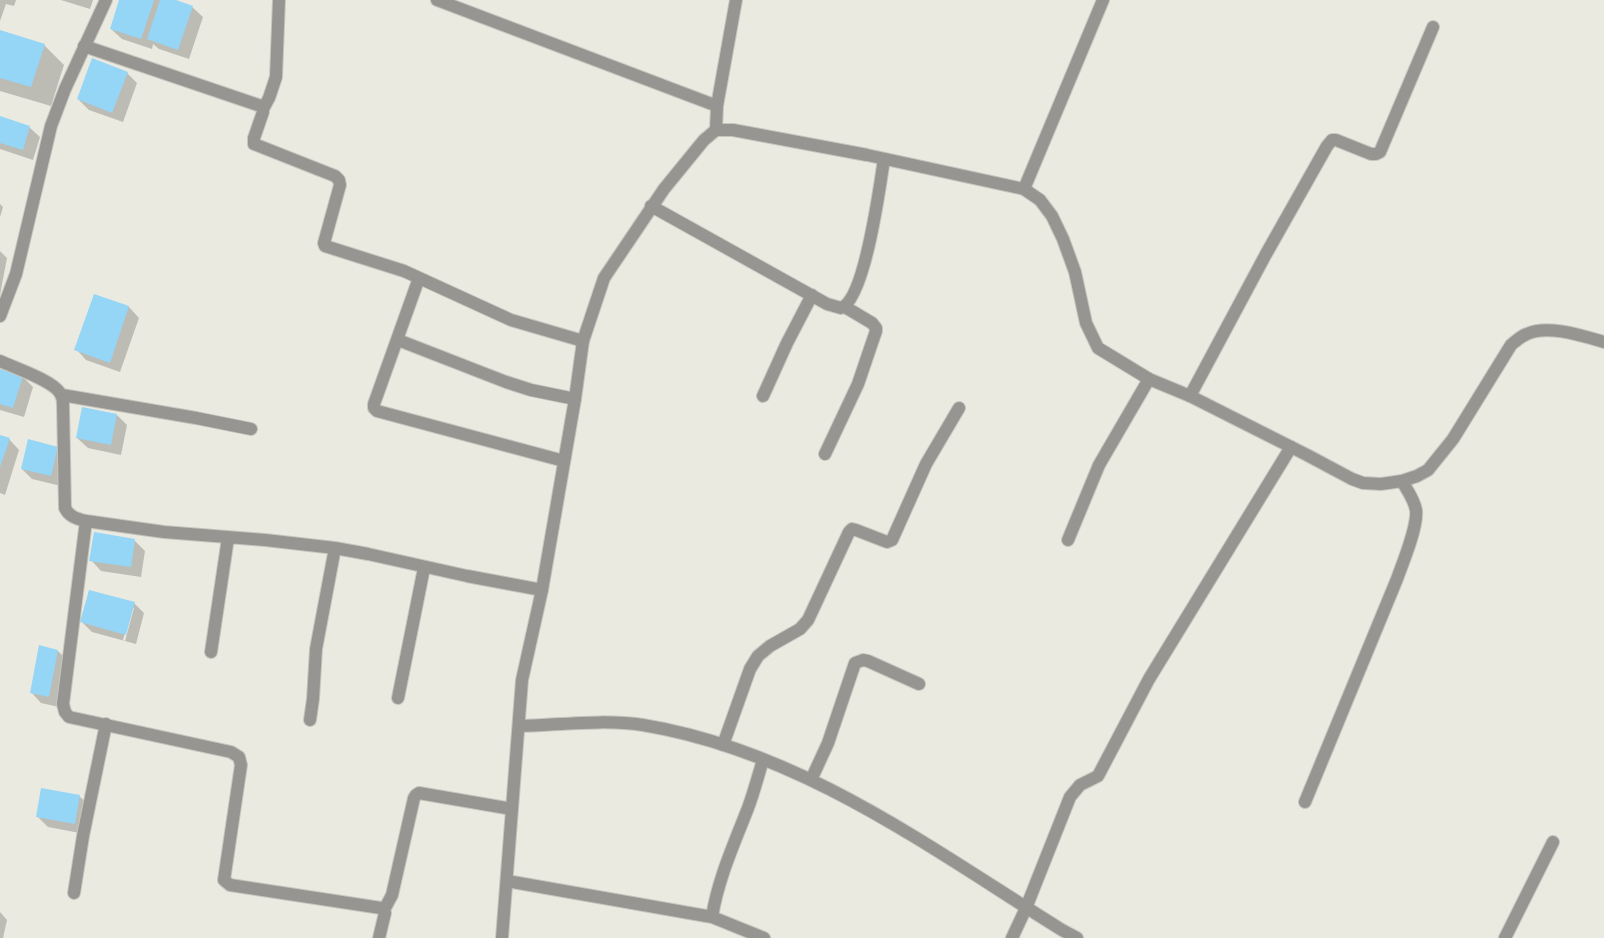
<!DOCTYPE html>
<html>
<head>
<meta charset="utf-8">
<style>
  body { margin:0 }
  canvas { display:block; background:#ebeae1 }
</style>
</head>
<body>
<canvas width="1604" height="938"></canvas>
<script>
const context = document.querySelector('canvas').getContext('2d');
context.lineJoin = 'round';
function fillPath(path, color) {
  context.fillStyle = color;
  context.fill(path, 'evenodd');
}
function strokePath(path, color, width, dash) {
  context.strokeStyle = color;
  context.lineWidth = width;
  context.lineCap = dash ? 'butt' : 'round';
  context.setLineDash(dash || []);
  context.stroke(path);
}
const shadow = new Path2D(`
  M0 0H16L14 6 6 4 0 21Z
  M61 0H93L90 9Z
  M120 0H172L192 7 203 17 189 59 159 49 153 44 152 49 122 39 111 29Z
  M0 31 44 45 64 65 51 106 0 91Z
  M127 73 137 83 123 122 89 110 78 99Z
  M0 118 29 127 40 137 33 160 0 149Z
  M0 204 3 207 0 217Z
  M0 251 7 258 0 295Z
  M95 295 129 307 139 318 120 372 86 360 76 349Z
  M0 370 23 377 33 387 24 417 0 410Z
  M117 415 127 425 121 455 88 448 77 438Z
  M0 436 9 439 19 450 5 495 0 493Z
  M57 448 68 458 61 486 32 479 22 469Z
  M134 540 145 551 141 577 101 571 91 560Z
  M134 603 144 613 136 644 92 632 82 622ZM132 608H134L125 641 123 640Z
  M58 651 68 661 59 707 41 703 31 692Z
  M79 796 90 806 85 834 48 827 37 816Z
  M0 912 7 920 3 938H0Z`);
const building = new Path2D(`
  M119 0H154L141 39 110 29Z
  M160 0H176L193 6 178 50 147 39Z
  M0 30 45 44 31 87 0 78Z
  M92 58 128 72 112 113 77 99Z
  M0 116 30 126 23 150 0 143Z
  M94 294 129 306 110 363 74 350Z
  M0 369 23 376 13 408 0 404Z
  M82 407 117 414 111 445 76 438Z
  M0 435 10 438 0 467Z
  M28 439 58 447 51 476 21 469Z
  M94 532 135 539 131 567 89 561Z
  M89 590 135 602 126 635 80 622Z
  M39 645 58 650 49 697 30 693Z
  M41 788 80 795 75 824 36 817Z`);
const minor = new Path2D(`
  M437 0 717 106
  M84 46 261 106 263 109V112L254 138V144L335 176 339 180 340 185 324 243 325 246 404 271 511 320 583 341
  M263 109 269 98 276 77 279 0
  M716 130 717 106 736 0
  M1024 189 1103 0
  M651 206 827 304 841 308C865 299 880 185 884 159
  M419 278 374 404V408L377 411 564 461
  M398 340 506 382 531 390 575 399
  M0 361C15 368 52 380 60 393 62 396 63 400 63 404L65 508C69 517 78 519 86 521L164 532 265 540 335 548 368 554 467 576 542 590
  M62 395 196 418 251 429
  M763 396 787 343 812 295
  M1190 396 1266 254 1327 146 1332 140H1336L1371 154H1376L1380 152 1433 27
  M825 454 858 384 876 331V328L872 323 845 307
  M86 521 63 704 65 712 69 717 231 752 239 757 241 765 224 880 230 885 381 908 385 913 379 938
  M1068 540 1099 465 1149 379
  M211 652 228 538
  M398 698 424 568
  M310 720 313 699 316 649 335 548
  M519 726C559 725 603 719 643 725 801 751 930 848 1062 930L1077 938
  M723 745 750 669 758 656 770 646 800 629 808 620 849 532 852 529 856 530 887 542 892 540 926 464 959 408
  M811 780 828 743 855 663 863 660 868 661 919 684
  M1305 802 1397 579C1403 562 1418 527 1416 510 1414 499 1407 490 1402 481
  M507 881 712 917 764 938
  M74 893 83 836 106 724
  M384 910 392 895 414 798 416 795 419 793 512 809
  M712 917C718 879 734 844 748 808 754 792 758 776 763 760
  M1012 938 1026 908 1070 797 1080 785 1098 776 1149 679 1291 447
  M1505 938 1553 842`);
const tertiary = new Path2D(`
  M0 316 16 274 51 126 65 89 106 0
  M502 938 522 680 542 590 575 399 583 341 604 278 664 189 704 140 716 130H733L867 155 1024 189 1040 200 1052 216 1063 239 1075 272 1086 323 1098 348 1149 379 1190 396 1307 455 1352 479 1363 483 1381 484 1402 481 1417 476 1428 470 1453 439 1511 345C1516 341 1521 336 1527 334 1547 324 1583 336 1604 342`);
fillPath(shadow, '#0003');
fillPath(building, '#95d5f5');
strokePath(minor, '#c7c6be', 14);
strokePath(tertiary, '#c7c6be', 14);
strokePath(minor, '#969592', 12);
strokePath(tertiary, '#969592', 12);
</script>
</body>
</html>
